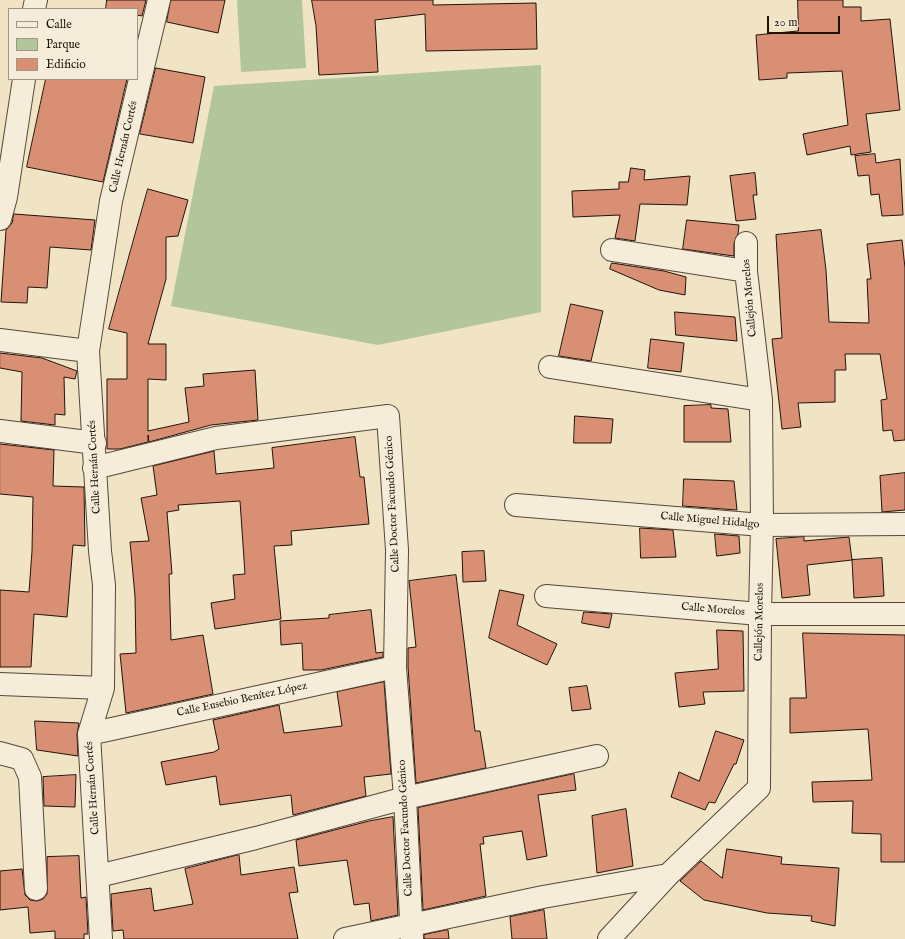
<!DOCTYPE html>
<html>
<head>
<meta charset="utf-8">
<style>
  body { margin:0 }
  #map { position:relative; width:905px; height:939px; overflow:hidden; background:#f0e4c5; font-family:"IM FELL English",serif }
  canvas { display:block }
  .legend { position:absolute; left:8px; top:8px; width:130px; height:72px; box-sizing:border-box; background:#f5edd9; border:1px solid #a09687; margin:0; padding:5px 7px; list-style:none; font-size:12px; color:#21130b }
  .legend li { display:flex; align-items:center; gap:8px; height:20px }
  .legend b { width:20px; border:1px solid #a09687 }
  .scale { position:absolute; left:767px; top:16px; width:73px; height:18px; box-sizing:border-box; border:2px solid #21130b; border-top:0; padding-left:5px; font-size:12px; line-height:14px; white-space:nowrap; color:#21130b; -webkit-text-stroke:3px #f5edd9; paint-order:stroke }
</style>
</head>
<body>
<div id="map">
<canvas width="905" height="939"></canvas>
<ul class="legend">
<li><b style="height:5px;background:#f5edd9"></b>Calle</li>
<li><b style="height:11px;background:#b3c59a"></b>Parque</li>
<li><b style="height:11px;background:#d88f73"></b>Edificio</li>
</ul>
<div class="scale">20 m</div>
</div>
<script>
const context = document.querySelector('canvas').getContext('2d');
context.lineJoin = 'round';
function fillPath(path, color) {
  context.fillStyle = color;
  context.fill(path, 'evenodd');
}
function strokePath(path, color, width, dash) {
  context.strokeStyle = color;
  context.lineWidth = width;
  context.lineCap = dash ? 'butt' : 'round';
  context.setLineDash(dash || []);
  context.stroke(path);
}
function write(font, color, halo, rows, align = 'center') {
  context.font = font + ' "IM FELL English",serif';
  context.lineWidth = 3;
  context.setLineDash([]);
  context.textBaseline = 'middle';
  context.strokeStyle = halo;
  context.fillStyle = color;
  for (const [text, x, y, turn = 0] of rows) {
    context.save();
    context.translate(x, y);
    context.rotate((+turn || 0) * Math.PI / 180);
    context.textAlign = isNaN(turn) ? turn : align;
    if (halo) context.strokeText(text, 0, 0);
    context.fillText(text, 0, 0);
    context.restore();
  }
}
const green = new Path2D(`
  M237 0H302L306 68 241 72Z
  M541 65V312L378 345 171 306 214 86Z`);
const building = new Path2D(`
  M107 0H146L142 16 137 15V9H106Z
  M171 0H225L218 33 167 22Z
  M312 0H433V5L536 3 537 49 426 51 425 14 375 20 378 72 319 75 316 26Z
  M798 0H843V7H861V21L890 19 900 110 866 114 871 152 851 155 850 146 807 155 803 134 848 125 842 71 787 73V78L759 80 756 35 798 31Z
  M156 68 205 77 193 143 140 134Z
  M46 79H127L103 182 27 167Z
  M875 154 876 163 900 159 903 215 882 216 879 194 871 195 869 175 858 176 855 156Z
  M631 168 645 170 644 180 690 176 687 205 640 204 635 241 615 238 620 215 573 217 572 191 619 189V182H628Z
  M755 173 757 195H753L756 219 736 221 730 176Z
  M148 189 188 200 178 236 166 237V279L148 344H166V380L148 379V431L189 422 185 388 204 386 203 374 255 370 258 420 211 425 149 442 148 435V442L120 449H107V379H127V333L109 329Z
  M14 214 95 220 91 250 50 247 47 288 28 287 27 303 1 302 6 230 12 223Z
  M687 220 739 225 738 234 734 243V256L683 249Z
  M821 230 826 270 829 322 869 323 867 279H871L867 244 902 240 905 268V440L894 441 892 430 883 431 881 400 887 399 880 354H845L846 370H835V402L798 403 801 427 782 429 772 339 782 338 776 235Z
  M612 263 664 271 686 277 685 295 659 290 610 269Z
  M571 304 603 311 591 361 559 356Z
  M675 312 735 317 737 341 676 335Z
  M651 339 684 343 681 372 648 368Z
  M0 353 42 358 77 371 75 379 64 377 65 415 55 414V425L21 421 22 372 0 368Z
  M711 405V408L728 409 731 442H684V406Z
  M575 416 613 419 611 443H574Z
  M355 437 360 477H364L369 524 291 531 292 545 274 546 281 619 215 629 211 603 235 599 233 575 245 574 240 501 178 505 179 510 167 512 172 574H169L171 640 203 635 213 694 126 713 120 654 136 653 135 596 130 542 149 541 141 498 157 495 153 466 214 451 216 474 274 468 272 448Z
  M0 444 54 450 53 486 84 487 85 546 73 545 67 617 34 614 31 667H0V590L29 592 32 551 33 497 0 494Z
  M905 473V510L882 512 880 476Z
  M684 479 734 481 737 510 683 506Z
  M640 528 673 530 676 557 641 558Z
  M715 534 739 536 740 553 717 556Z
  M804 537V541L849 537 852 560 807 565 810 595 782 598 776 539Z
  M484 551 486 581 463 582 462 552Z
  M882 558 884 596 854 598 852 560Z
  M456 575 475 731H480L486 768 416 783 408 667V648L416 647 409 581Z
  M500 590 524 595 517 625 557 644 547 665 489 638Z
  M371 610 376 653 383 652V657L321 670H303L302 643 281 645 280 621 329 618V615Z
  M584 612 612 614 609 628 582 623Z
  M717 630 743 631 744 691 703 692 705 704 679 707 675 673 718 669Z
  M803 633 905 635V862H881V834L852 833 853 801 813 802 812 782 872 780 868 729 790 733V698H806Z
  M384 682 391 774 364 777 366 796 293 815 291 795 220 805 216 776 166 785 161 762 214 752 219 749 213 720 279 705 284 733 342 726 337 692Z
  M587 686 591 709 572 711 569 688Z
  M35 721 79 723 77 734 78 756 37 750Z
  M716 731 744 740 736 764H734L715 803 709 802 705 810 671 797 679 772 699 781Z
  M574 774 576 790 538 795 547 856 527 860 522 831 483 837 484 844H480L486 896 423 910 418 808Z
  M76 775 75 807 44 806 43 777Z
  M626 809 633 866 597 873 592 816Z
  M393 817 398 915 371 921 369 903 354 905 347 860 299 866 296 840 369 821Z
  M727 849 782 857 781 864 839 868 835 926 811 921 812 916 767 913 704 900 680 881 701 861 722 878Z
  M239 855 241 875 294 867 298 892 289 893 298 939H124L123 930 113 931 111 894 151 888 154 911 193 904 185 869Z
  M79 856 81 898 86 897 88 934H84V939H55V931L30 933 28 907 0 910V871L22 869 25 895 30 900 37 901 43 899 47 894V857Z
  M544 910 547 939H512L510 917Z
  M448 930 449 939H424V935Z`);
const minor = new Path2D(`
  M34 9 36 0
  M0 219 6 197 24 79
  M612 250 746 271
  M0 340 88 351
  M550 367 761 400
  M0 431 95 443
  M94 468 216 438 388 416 397 550 395 667 405 798 412 939
  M516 505 762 525 905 524
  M546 596 760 614H905
  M0 684 103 688
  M89 734 395 667
  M0 753 22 759 30 777 36 889
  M98 876 256 838 405 798 597 756
  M101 939 89 734 103 688 104 585 100 551 88 351 111 201 159 0
  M345 939 543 897 668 875
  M609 939 668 875 759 788 760 614 762 525 761 400 746 271V243`);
const streetNames = [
  ["Calle Hernán Cortés",124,147,-77],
  ["Callejón Morelos",750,298,-95],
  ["Calle Hernán Cortés",95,467,-93],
  ["Calle Doctor Facundo Génico",393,504,-93],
  ["Calle Miguel Hidalgo",710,521,5],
  ["Calle Morelos",713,610,5],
  ["Callejón Morelos",760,622,-89],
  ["Calle Eusebio Benítez López",242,700,-12],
  ["Calle Hernán Cortés",93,788,-94],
  ["Calle Doctor Facundo Génico",406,828,-93]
];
fillPath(green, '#b3c59a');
fillPath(building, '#d88f73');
strokePath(building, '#21130b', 1);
strokePath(minor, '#55473a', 24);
strokePath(minor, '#f5edd9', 22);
write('11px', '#21130b', '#f5edd9', streetNames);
</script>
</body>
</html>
